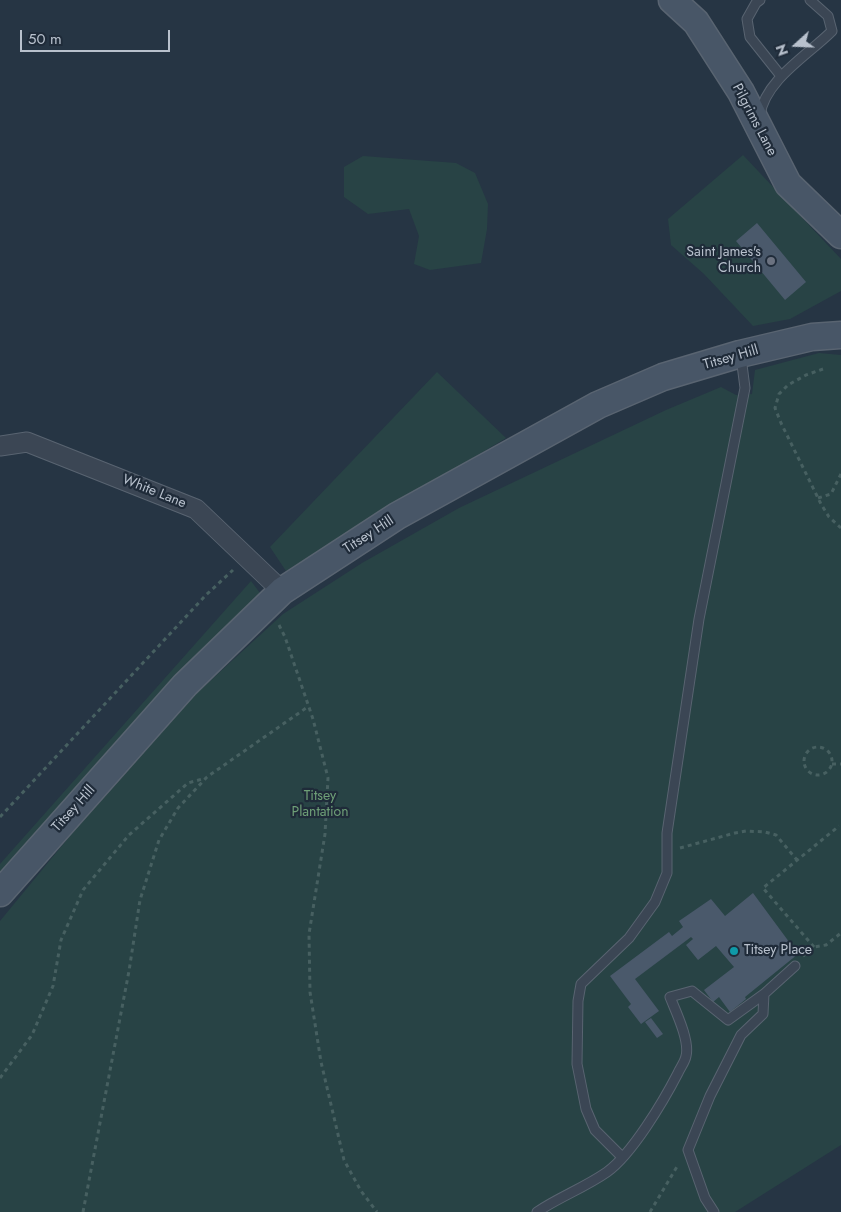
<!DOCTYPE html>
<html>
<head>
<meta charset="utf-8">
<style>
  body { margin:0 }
  #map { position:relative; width:841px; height:1212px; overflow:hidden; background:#263544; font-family:Jost,sans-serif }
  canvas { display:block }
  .north { position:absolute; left:771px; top:20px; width:50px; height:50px; -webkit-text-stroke:4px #1f2b39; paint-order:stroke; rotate:250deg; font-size:14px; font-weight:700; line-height:20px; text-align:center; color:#b8c1cd }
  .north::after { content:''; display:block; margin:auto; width:18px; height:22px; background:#b8c1cd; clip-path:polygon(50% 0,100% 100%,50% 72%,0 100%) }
  .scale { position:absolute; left:20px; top:30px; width:150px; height:22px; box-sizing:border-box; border:2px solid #b8c1cd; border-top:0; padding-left:6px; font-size:15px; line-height:18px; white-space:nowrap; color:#b8c1cd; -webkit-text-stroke:4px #1f2b39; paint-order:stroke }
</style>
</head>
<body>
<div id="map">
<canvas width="841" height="1212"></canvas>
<div class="north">N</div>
<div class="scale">50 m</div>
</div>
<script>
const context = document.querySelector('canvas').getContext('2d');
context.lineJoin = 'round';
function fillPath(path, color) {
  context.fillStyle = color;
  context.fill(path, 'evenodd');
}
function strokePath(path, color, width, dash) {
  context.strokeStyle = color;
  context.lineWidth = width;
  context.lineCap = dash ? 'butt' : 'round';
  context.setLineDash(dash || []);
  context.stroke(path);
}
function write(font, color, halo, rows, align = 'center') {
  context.font = font + ' Jost,sans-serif';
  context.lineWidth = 4.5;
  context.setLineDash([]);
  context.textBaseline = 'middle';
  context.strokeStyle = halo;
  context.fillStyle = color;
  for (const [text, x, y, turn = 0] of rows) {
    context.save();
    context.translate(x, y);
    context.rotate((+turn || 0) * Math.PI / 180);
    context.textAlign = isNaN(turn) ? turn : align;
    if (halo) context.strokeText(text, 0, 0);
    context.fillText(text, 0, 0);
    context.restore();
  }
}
const green = new Path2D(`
  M743 155 841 259V291L790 319 753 326 704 274 671 245 668 219Z
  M363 156 456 163 475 173 488 204 487 229 481 263 430 270 414 264 419 236 409 209 368 214 344 197V167Z
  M819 353 841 355V1145L735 1212H0V921L74 831 197 693 283 614 362 563 459 508 666 410 721 387 736 395 752 394 755 370Z
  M437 372 506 438 286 571 270 547Z
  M251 581 260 593 39 831 0 878V864Z`);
const building = new Path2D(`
  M757 223 806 282 785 300 736 241Z
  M753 893 798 954 745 997 746 999 730 1012 719 997 713 1002 704 990 734 967 716 946 698 960 686 945 693 939 691 937 635 979 659 1011 641 1024 628 1007 631 1004 610 976 669 932 672 936 683 927 679 921 711 899 725 916Z
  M651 1018 663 1034 657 1038 645 1022Z`);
const path = new Path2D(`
  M823 369 806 375 788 385 779 394 775 408 781 423 821 504 829 517 841 528
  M818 498 831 494 841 474
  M279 625 285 637 313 719 328 778 325 834 309 934 310 992 321 1062 344 1160 361 1191 377 1212
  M804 761a14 14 0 1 1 28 0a14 14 0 1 1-28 0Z
  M832 764H841
  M0 817 206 595 233 570
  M680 848 735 833 746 831 765 832 776 835 797 860
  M814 947 763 888 839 826
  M803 956 814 947 826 945 841 933
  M0 1078 32 1035 53 986 61 940 83 890 129 835 188 783 206 778
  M83 1212 129 971 140 900 159 840 178 808 207 777 309 706
  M650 1212 678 1165`);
const lane = new Path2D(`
  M760 0 756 3 747 19 750 37 781 76
  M760 115C765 80 808 55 832 31L828 16 810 0
  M622 1157 595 1130 586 1109 577 1064 578 1001 581 984 629 938 655 902 667 873V833L699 619 745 388 741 357
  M537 1212C559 1197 584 1188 607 1172 632 1154 663 1102 678 1073 680 1068 685 1062 686 1056 690 1041 676 1012 670 997L692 991 728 1020 764 994 795 966
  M714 1212 705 1198 688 1150 710 1096 741 1035 763 1014 764 994`);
const street = new Path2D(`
  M0 446 27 442 196 509 282 591`);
const secondary = new Path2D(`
  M672 0 696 22 741 92 788 184 841 235
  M0 893 185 685 282 591 397 516 598 405 663 377 740 354 812 337 841 335`);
const markers = [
  [771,261,5,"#6b7280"],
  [734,951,5,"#0f9aa8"]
];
const streetNames = [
  ["Pilgrims Lane",754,120,62],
  ["Titsey Hill",731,358,-16],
  ["White Lane",154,492,22],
  ["Titsey Hill",369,535,-33],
  ["Titsey Hill",74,809,-48]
];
const poiNames = [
  ["Saint James's",761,253],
  ["Church",761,269],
  ["Titsey Place",744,951,"left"]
];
const parkNames = [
  ["Titsey",320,797],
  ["Plantation",320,813]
];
fillPath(green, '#284345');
fillPath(building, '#4a596b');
strokePath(lane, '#596471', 11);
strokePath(street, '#596471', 21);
strokePath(secondary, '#596471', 29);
strokePath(path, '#476061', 3, [4, 4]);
strokePath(lane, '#3b4654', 9);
strokePath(street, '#3b4654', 19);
strokePath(secondary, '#485667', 26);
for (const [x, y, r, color] of markers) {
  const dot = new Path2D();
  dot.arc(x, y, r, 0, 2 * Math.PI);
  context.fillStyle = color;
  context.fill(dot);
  strokePath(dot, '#1f2b39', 2);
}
write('14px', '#b8c1cd', '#1f2b39', streetNames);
write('14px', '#b8c1cd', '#1f2b39', poiNames, 'right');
write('14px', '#6e9f77', '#1f2b39', parkNames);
</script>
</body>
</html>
